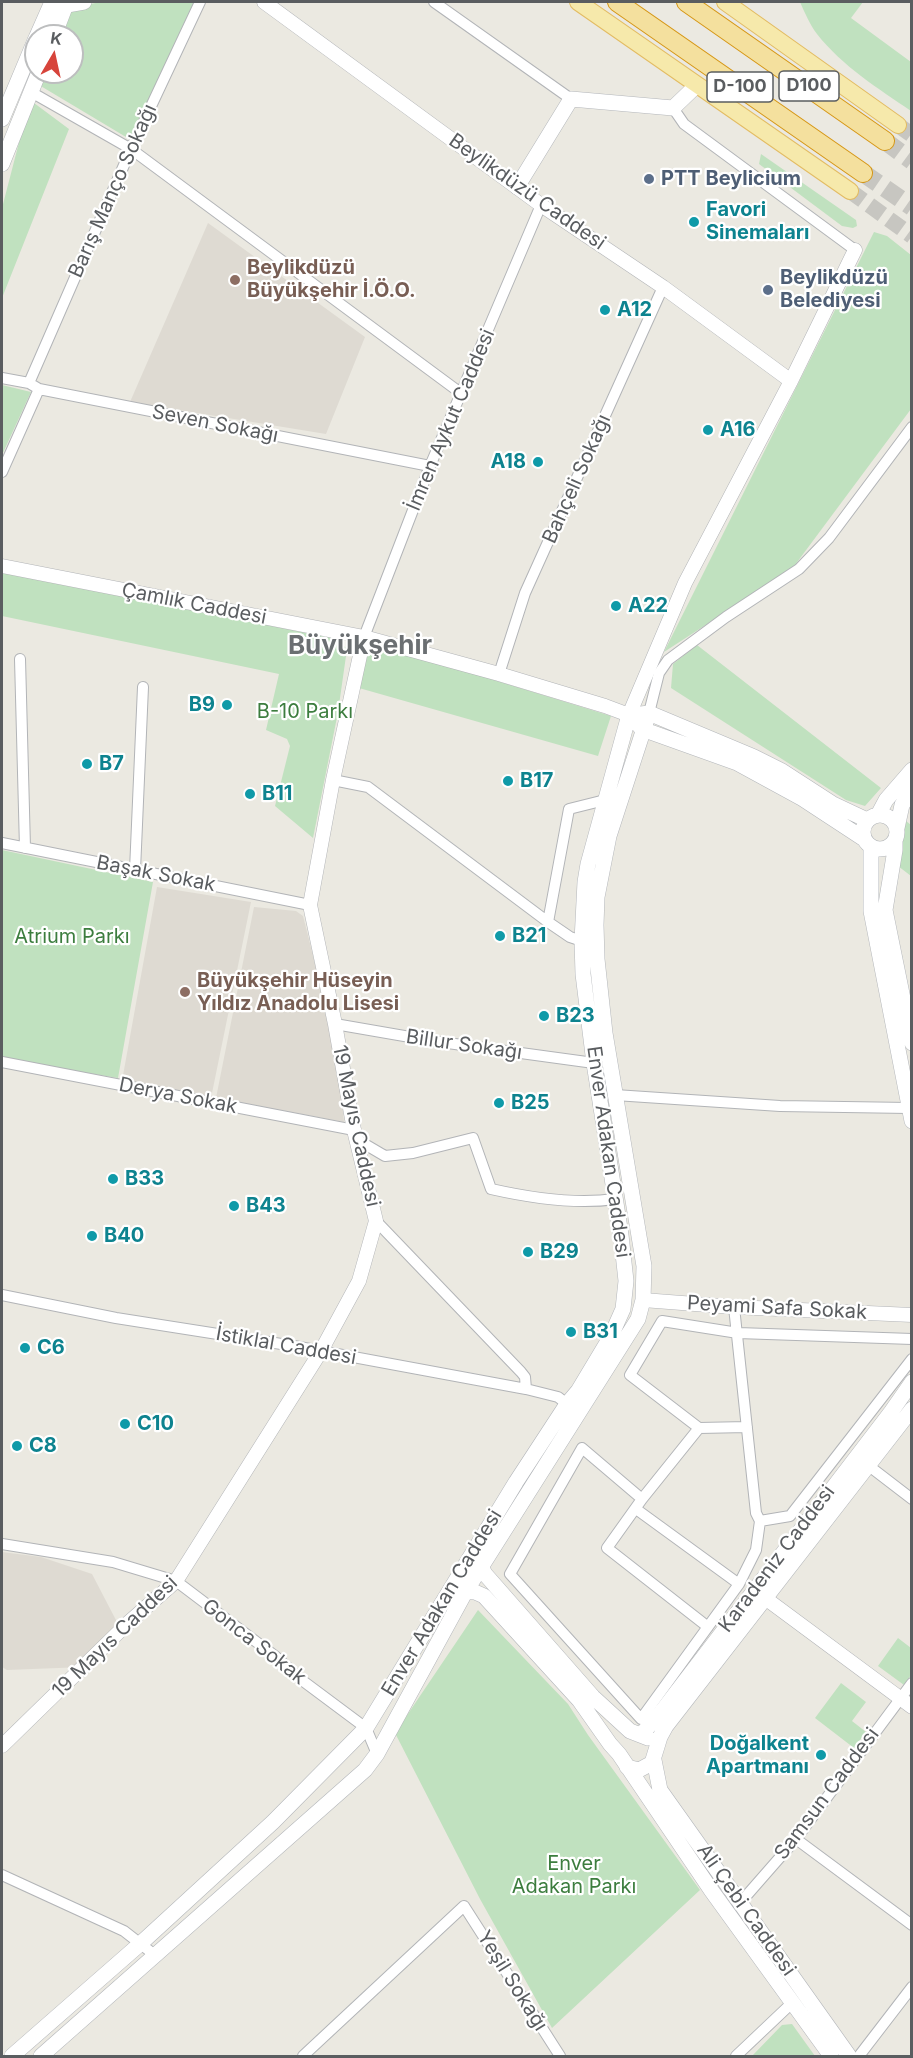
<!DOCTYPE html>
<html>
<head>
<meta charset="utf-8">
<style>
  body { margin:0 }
  #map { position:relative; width:913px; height:2058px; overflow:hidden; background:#ebe9e1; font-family:Inter,sans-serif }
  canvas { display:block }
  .frame { position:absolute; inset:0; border:3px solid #5a5d60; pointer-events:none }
  .north { position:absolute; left:24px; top:24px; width:60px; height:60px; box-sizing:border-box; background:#fff; border:2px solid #bdbebf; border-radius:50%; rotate:9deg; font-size:16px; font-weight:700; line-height:24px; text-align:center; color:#5a5d60 }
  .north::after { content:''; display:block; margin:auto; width:21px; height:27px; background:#d7443b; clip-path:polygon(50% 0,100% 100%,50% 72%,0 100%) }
</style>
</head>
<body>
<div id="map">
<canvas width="913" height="2058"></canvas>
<div class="frame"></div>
<div class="north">K</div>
</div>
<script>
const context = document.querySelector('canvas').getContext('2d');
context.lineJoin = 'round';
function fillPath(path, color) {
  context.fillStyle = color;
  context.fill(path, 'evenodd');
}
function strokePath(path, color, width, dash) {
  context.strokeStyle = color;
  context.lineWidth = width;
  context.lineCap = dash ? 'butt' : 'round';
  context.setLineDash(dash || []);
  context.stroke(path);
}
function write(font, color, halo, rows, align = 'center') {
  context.font = font + ' Inter,sans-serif';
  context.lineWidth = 4.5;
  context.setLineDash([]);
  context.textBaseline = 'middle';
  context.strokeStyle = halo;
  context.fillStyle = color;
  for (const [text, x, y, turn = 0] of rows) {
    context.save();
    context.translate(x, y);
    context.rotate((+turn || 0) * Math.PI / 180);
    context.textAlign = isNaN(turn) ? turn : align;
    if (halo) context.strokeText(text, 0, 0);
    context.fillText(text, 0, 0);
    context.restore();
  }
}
const education = new Path2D(`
  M208 223 365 337 326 434 130 402Z
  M157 887 251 902 211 1098 122 1081Z
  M254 907 296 911 303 916 337 1050 344 1122 216 1098Z
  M2 1552 41 1557 92 1574 117 1622 84 1667 7 1670 2 1667Z`);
const green = new Path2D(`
  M101 2H194L131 140 34 82 39 72H72V36H56L69 8Z
  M800 2H863L851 18 911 62V111C879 89 842 66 817 34 810 25 805 13 800 2Z
  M30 100 69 129 2 298V208Z
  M761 154 856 220 857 226 853 228 842 226 759 164Z
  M874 232 887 236 911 255V409L792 569 664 652Z
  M2 385 31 392 2 455Z
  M2 573 338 639 347 649 338 712 313 838 275 806 290 746 287 739 266 730 279 674 2 616Z
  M371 642 611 716 598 756 359 688Z
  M697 645 881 788 865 806 846 800 671 688 673 664Z
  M906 821 911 825V876L898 866Z
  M2 850 153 882 118 1078 2 1059Z
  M478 1610 568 1704 588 1735 700 1890 552 2028 480 1899 395 1733Z
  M898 1638 911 1648V1675L904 1685 878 1666Z
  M841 1683 866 1702 852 1721 866 1732 854 1748 815 1718Z
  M792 2024 815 2056H752L782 2025Z`);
const primaryTunnel = new Path2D(`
  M898 125 912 135
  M850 191 912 236`);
const trunkTunnel = new Path2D(`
  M885 141 912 161
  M863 173 912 207`);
const minor = new Path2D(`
  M434 2 571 99
  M31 92 131 149 462 394
  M673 108 684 124 855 250
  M2 378 29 383 39 389 430 466
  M29 383 131 149 200 2
  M2 472 39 389
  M364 637 430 466 541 205
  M20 659 25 848
  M499 674 525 593 663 287
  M649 713 659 673 668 660 726 617 799 569 829 538 912 427
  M333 780 368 787 548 922 570 937 582 941
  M2 843 310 905
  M135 870 143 687
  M548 922 569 809 605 800
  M335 1024 433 1041 594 1063
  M2 1062 354 1130
  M615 1095 780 1106 909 1108
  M356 1139 385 1156 413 1153 473 1138 491 1189C531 1198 575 1205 615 1199
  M376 1221 521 1372 525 1377 526 1389
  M2 1295 116 1318 294 1346 526 1389 558 1397 567 1404
  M699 1428 747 1427
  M869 1466 912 1499
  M642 1499 582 1448 510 1574 641 1719 739 1584 756 1550 760 1521 756 1513 734 1307
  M636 1509 739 1584
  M760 1521 790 1516 912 1359
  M2 1544 113 1562 176 1581 275 1656 303 1681 366 1728 377 1754
  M708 1627 607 1548 642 1499 699 1428 630 1375 662 1321 738 1333 912 1339
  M796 1839 912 1925
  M2 1875 124 1931 156 1956
  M740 1903 796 1839 912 1683
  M303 2056 464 1906 560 2056
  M736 2056 793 2002
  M859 2056 912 1987`);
const tertiary = new Path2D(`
  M264 2 541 205 663 287 791 381
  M2 566 364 637 499 674 605 706 629 715 685 583 791 381 855 250
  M643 1300 734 1307 912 1315
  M765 1598 912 1707
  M2 1746 128 1623 176 1581 321 1351 359 1281 376 1221 354 1130 335 1024 310 905 333 780 364 637`);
const secondary = new Path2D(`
  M62 2 67 5 84 2
  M37 36 52 2
  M54 36 67 2
  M2 119 36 38
  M2 164 39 72
  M517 187 571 99 673 108 697 85
  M641 714 649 713 754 757 782 771 833 804 867 820
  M636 722 642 729 737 763 803 799 864 839
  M863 832a17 17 0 1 1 34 0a17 17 0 1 1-34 0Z
  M878 815 886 800 912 770
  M897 828 902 805 912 790
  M895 841V850L885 910 912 1043
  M871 847V911L912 1121
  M482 1568 485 1574 593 1697 630 1731 648 1738
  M466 1591 475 1592 484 1596 579 1700 610 1744 619 1754 711 1890 831 2056
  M641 1735 662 1711 891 1412 912 1382
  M654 1760 660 1790 849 2056
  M627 1767 639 1770 652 1763 660 1737 666 1726 912 1409
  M12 2056 140 1944 273 1822 366 1728 516 1482 567 1404 578 1391 611 1336 623 1309 626 1281 621 1235 594 1063 583 974 582 941 585 882 588 864 629 715
  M41 2056 365 1770 377 1754 466 1591 638 1319 643 1300 644 1266 605 1033 597 959 596 925 597 897 609 836 649 713`);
const primary = new Path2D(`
  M578 2 850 191
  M725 2 898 125`);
const trunk = new Path2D(`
  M617 2 863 173
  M686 2 885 141`);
const markers = [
  [649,179,6,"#5c6f8a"],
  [694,222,6,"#0f9aa8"],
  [235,280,6,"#8d6e63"],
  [768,290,6,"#5c6f8a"],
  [605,310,6,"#0f9aa8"],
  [708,430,6,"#0f9aa8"],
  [538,462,6,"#0f9aa8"],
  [616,606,6,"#0f9aa8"],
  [227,705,6,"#0f9aa8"],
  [87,764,6,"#0f9aa8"],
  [508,781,6,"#0f9aa8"],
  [250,794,6,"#0f9aa8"],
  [500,936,6,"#0f9aa8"],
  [185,992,6,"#8d6e63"],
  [544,1016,6,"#0f9aa8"],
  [499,1103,6,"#0f9aa8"],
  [113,1179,6,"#0f9aa8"],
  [234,1206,6,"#0f9aa8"],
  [92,1236,6,"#0f9aa8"],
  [528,1252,6,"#0f9aa8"],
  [571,1332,6,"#0f9aa8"],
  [25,1348,6,"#0f9aa8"],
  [125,1424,6,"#0f9aa8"],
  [17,1446,6,"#0f9aa8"],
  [821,1755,6,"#0f9aa8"]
];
const shields = [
  [809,86,60],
  [740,87,66]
];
const shieldNames = [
  ["D100",809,86],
  ["D-100",740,87]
];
const serviceNames = [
  ["PTT Beylicium",661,179],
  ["Beylikdüzü",780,278],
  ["Belediyesi",780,301]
];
const streetNames = [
  ["Barış Manço Sokağı",113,191,-66],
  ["Beylikdüzü Caddesi",527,192,35],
  ["İmren Aykut Caddesi",451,420,-67],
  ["Seven Sokağı",215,424,11],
  ["Bahçeli Sokağı",577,479,-66],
  ["Çamlık Caddesi",194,604,11],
  ["Başak Sokak",156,874,11],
  ["Billur Sokağı",464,1045,8],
  ["Derya Sokak",178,1096,11],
  ["19 Mayıs Caddesi",356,1126,78],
  ["Enver Adakan Caddesi",608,1152,82],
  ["Peyami Safa Sokak",777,1308,3],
  ["İstiklal Caddesi",286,1346,10],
  ["Karadeniz Caddesi",777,1559,-53],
  ["Enver Adakan Caddesi",442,1603,-59],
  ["19 Mayıs Caddesi",115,1637,-44],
  ["Gonca Sokak",254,1642,38],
  ["Samsun Caddesi",827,1794,-53],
  ["Ali Çebi Caddesi",746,1910,55],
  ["Yeşil Sokağı",512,1981,58]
];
const cultureNames = [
  ["Favori",706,210],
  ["Sinemaları",706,233],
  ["A12",617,310],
  ["A16",720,430],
  ["A18",526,462,"right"],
  ["A22",628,606],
  ["B9",215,705,"right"],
  ["B7",99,764],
  ["B17",520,781],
  ["B11",262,794],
  ["B21",512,936],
  ["B23",556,1016],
  ["B25",511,1103],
  ["B33",125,1179],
  ["B43",246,1206],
  ["B40",104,1236],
  ["B29",540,1252],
  ["B31",583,1332],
  ["C6",37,1348],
  ["C10",137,1424],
  ["C8",29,1446],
  ["Doğalkent",809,1744,"right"],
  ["Apartmanı",809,1767,"right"]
];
const educationNames = [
  ["Beylikdüzü",247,268],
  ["Büyükşehir İ.Ö.O.",247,291],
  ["Büyükşehir Hüseyin",197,981],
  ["Yıldız Anadolu Lisesi",197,1004]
];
const parkNames = [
  ["B-10 Parkı",305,712],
  ["Atrium Parkı",72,937],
  ["Enver",574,1864],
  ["Adakan Parkı",574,1887]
];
const districtNames = [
  ["Büyükşehir",360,646]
];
fillPath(education, '#dedad2');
fillPath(green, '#c0e1bf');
strokePath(primaryTunnel, '#c7c6c1', 16, [16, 8]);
strokePath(trunkTunnel, '#c7c6c1', 18, [18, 9]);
strokePath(minor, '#b2b4b7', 12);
strokePath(tertiary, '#b2b4b7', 15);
strokePath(secondary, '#b3b6ba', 16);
strokePath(primary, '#e3bc63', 18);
strokePath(trunk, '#d69716', 20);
strokePath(minor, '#fff', 10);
strokePath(tertiary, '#fff', 14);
strokePath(secondary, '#fff', 15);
strokePath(primary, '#f6e9ab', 16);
strokePath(trunk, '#f4e09e', 18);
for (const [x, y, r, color] of markers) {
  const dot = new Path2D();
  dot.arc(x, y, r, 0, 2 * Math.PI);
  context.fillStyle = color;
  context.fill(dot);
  strokePath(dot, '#fff', 2);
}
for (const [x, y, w] of shields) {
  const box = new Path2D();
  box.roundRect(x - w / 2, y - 15, w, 30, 4.5);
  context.fillStyle = '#fff';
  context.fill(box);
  strokePath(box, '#5a5d60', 1.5);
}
write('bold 18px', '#5a5d60', null, shieldNames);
write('bold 20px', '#4e5e75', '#fff', serviceNames, 'left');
write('20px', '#5a5d60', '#fff', streetNames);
write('bold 20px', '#0d838f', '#fff', cultureNames, 'left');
write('bold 20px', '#785e54', '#fff', educationNames, 'left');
write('20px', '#3c7d3e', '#fff', parkNames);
write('bold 26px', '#6b6f72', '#fff', districtNames);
</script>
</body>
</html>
